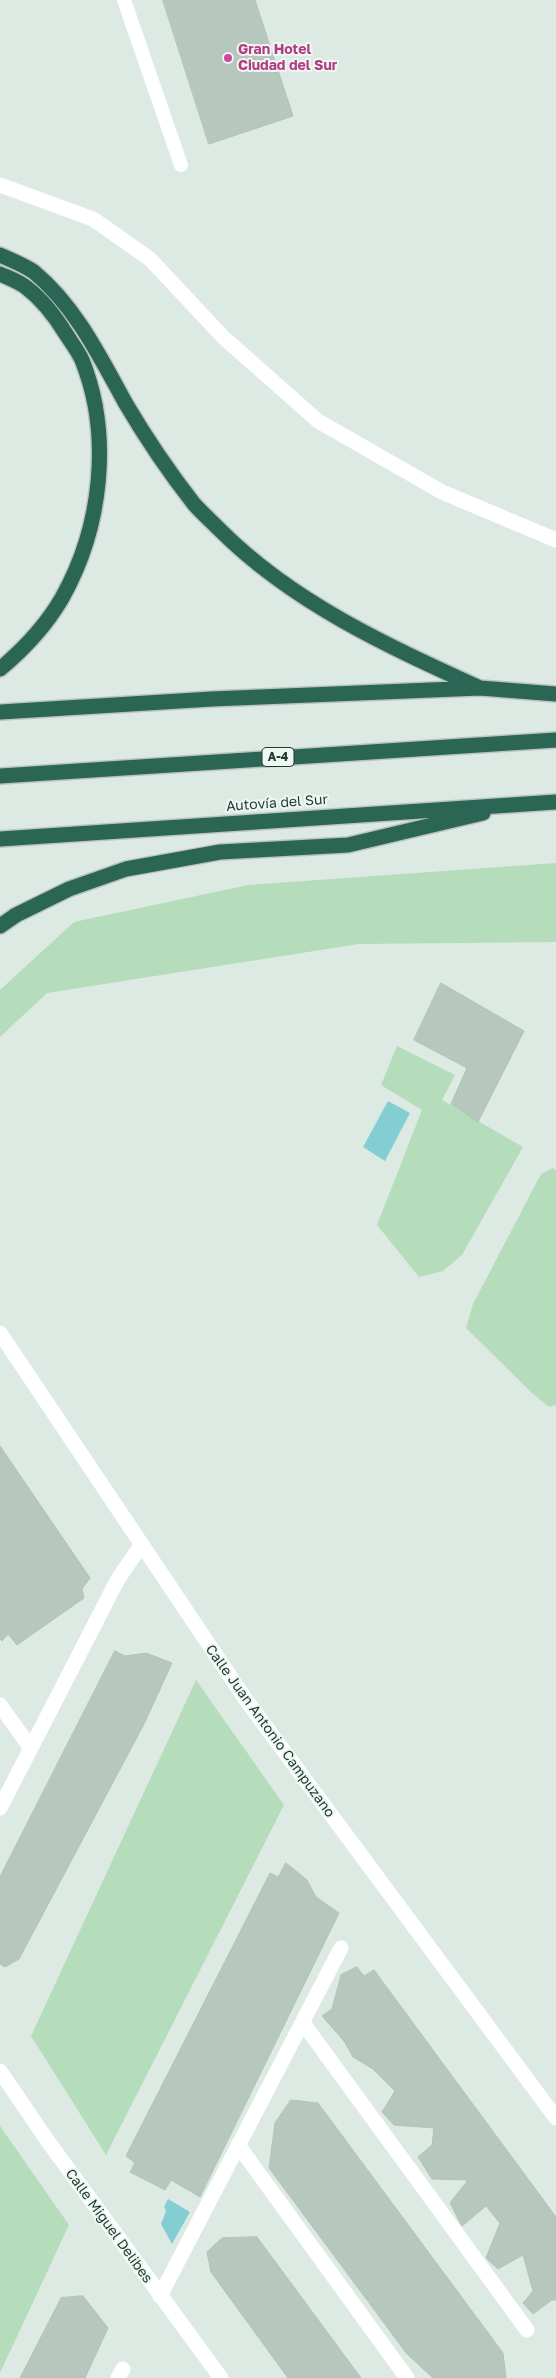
<!DOCTYPE html>
<html>
<head>
<meta charset="utf-8">
<style>
  body { margin:0 }
  canvas { display:block; background:#ddeae3 }
</style>
</head>
<body>
<canvas width="556" height="2378"></canvas>
<script>
const context = document.querySelector('canvas').getContext('2d');
context.lineJoin = 'round';
function fillPath(path, color) {
  context.fillStyle = color;
  context.fill(path, 'evenodd');
}
function strokePath(path, color, width, dash) {
  context.strokeStyle = color;
  context.lineWidth = width;
  context.lineCap = dash ? 'butt' : 'round';
  context.setLineDash(dash || []);
  context.stroke(path);
}
function write(font, color, halo, rows, align = 'center') {
  context.font = font + ' "Golos Text",sans-serif';
  context.lineWidth = 4;
  context.setLineDash([]);
  context.textBaseline = 'middle';
  context.strokeStyle = halo;
  context.fillStyle = color;
  for (const [text, x, y, turn = 0] of rows) {
    context.save();
    context.translate(x, y);
    context.rotate((+turn || 0) * Math.PI / 180);
    context.textAlign = isNaN(turn) ? turn : align;
    if (halo) context.strokeText(text, 0, 0);
    context.fillText(text, 0, 0);
    context.restore();
  }
}
const green = new Path2D(`
  M556 863V942L359 944 47 993 0 1037V990L74 922 248 885Z
  M397 1046 455 1075 442 1100 523 1147 462 1255 443 1271 419 1277 377 1225 422 1110 381 1085Z
  M553 1168 556 1170V1405L549 1407 533 1394 466 1328 473 1304 541 1174Z
  M196 1680 284 1805 106 2155 31 2036Z
  M0 2126 69 2225 0 2373Z`);
const water = new Path2D(`
  M388 1101 410 1113 385 1161 363 1147Z
  M168 2199 190 2212 172 2244 161 2224 166 2211 164 2207Z`);
const building = new Path2D(`
  M163 0H255L293 116 209 144Z
  M441 983 524 1031 478 1122 451 1104 467 1068 414 1040Z
  M0 1446 90 1578 82 1589 84 1598 17 1645 8 1634 2 1641 0 1639Z
  M115 1651 125 1656 146 1653 172 1663 144 1724 19 1959 5 1967 0 1964V1877Z
  M286 1863 307 1880 316 1897 339 1913 200 2197 171 2180 165 2190 130 2172 135 2163 126 2156 270 1873 278 1877Z
  M357 1967 364 1976 374 1970 556 2217V2300H552L533 2314 523 2303 533 2291 523 2255 498 2269 486 2258 500 2223 486 2206 462 2226 450 2203 468 2180 432 2179 418 2157 432 2145 434 2128 394 2125 382 2112 395 2091 373 2069 353 2057 344 2041 322 2016 332 2009 341 1975Z
  M291 2100 318 2103 503 2353 506 2378H433L407 2354 269 2168 275 2123Z
  M257 2237 361 2378H288L211 2272 207 2252 222 2238Z
  M83 2296 108 2328 85 2378H20L61 2298Z`);
const service = new Path2D(`
  M124 0 181 165`);
const minor = new Path2D(`
  M0 185 93 219 150 259 223 337 318 421 442 492 556 540
  M0 1333 246 1700 556 2118
  M0 1705 30 1747
  M0 1808 118 1579 142 1544
  M303 2023 527 2330
  M0 2071 47 2140 221 2378
  M238 2145 407 2378
  M160 2296 341 1948
  M118 2378 123 2369`);
const motorway = new Path2D(`
  M0 255C11 260 24 265 34 272 76 307 100 357 126 404 146 438 169 472 194 504 202 513 212 522 220 530 293 603 388 646 480 688
  M0 274C9 278 20 282 27 288 44 301 55 316 66 334 71 342 78 351 82 360 112 435 102 527 62 598 47 624 24 649 0 669
  M0 712 212 699 480 688 556 694
  M0 776 556 740
  M0 839 556 802
  M0 926 16 915 69 889 126 869 220 852 348 845 483 813`);
const markers = [
  [228,58,5,"#d1479c"]
];
const shields = [
  [278,757,32]
];
const shieldNames = [
  ["A-4",278,757]
];
const hotelNames = [
  ["Gran Hotel",238,50],
  ["Ciudad del Sur",238,66]
];
const streetNames = [
  ["Autovía del Sur",277,803,-4],
  ["Calle Juan Antonio Campuzano",270,1731,54],
  ["Calle Miguel Delibes",109,2226,54]
];
fillPath(green, '#b5dcbb');
fillPath(water, '#82ced2');
fillPath(building, '#b6c7be');
strokePath(building, '#b0c3b9', 1);
strokePath(motorway, '#bcc4c1', 18);
strokePath(service, '#fff', 14);
strokePath(minor, '#fff', 15);
strokePath(motorway, '#2a6653', 15);
for (const [x, y, r, color] of markers) {
  const dot = new Path2D();
  dot.arc(x, y, r, 0, 2 * Math.PI);
  context.fillStyle = color;
  context.fill(dot);
  strokePath(dot, '#eef7f1', 2);
}
for (const [x, y, w] of shields) {
  const box = new Path2D();
  box.roundRect(x - w / 2, y - 9.5, w, 19, 4);
  context.fillStyle = '#eef7f1';
  context.fill(box);
  strokePath(box, '#1f392f', 1);
}
write('bold 12px', '#1f392f', null, shieldNames);
write('bold 14px', '#b23c85', '#eef7f1', hotelNames, 'left');
write('14px', '#1f392f', '#eef7f1', streetNames);
</script>
</body>
</html>
